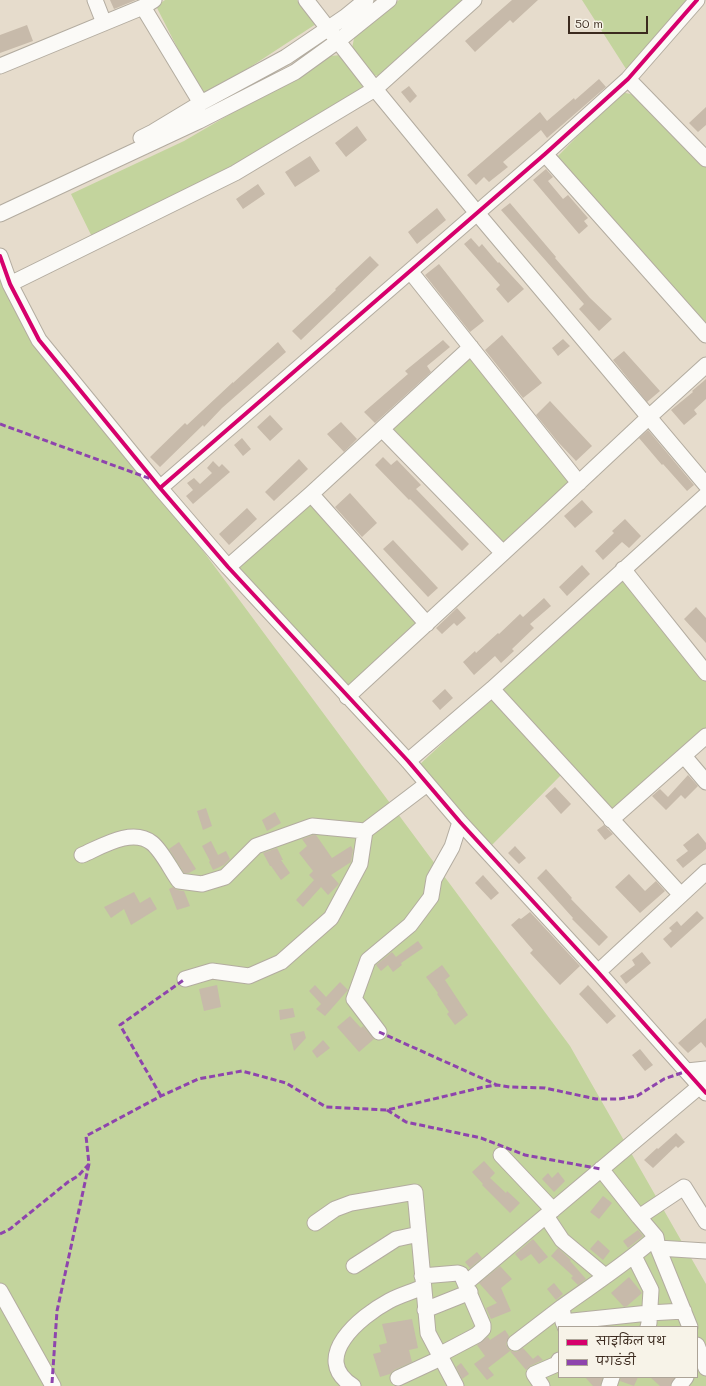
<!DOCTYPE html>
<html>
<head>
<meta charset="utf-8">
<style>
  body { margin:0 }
  #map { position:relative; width:706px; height:1386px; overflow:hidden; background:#e6dccc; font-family:Mali,"Playpen Sans Deva",sans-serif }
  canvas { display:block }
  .legend { position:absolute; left:558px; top:1326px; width:140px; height:52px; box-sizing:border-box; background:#f7f3e8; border:1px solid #aca397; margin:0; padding:5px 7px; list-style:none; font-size:12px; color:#3b2a1e }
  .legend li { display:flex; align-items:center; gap:8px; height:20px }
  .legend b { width:20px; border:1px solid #aca397 }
  .scale { position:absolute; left:568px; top:16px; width:80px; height:18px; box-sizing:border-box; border:2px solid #3b2a1e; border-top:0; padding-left:5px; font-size:12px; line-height:14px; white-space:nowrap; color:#3b2a1e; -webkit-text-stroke:3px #f7f3e8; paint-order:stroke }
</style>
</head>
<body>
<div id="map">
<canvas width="706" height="1386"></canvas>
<ul class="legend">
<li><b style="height:5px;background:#d6006c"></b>साइकिल पथ</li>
<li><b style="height:5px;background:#8e44ad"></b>पगडंडी</li>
</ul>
<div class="scale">50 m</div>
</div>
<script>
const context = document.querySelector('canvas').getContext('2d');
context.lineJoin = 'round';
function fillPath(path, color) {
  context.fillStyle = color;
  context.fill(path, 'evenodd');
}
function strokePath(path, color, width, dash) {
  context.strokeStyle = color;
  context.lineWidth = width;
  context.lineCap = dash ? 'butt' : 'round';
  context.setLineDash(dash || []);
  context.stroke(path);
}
const green = new Path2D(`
  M165 0H297L316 24 203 98 156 6Z
  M399 0H468L380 76 370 75 352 48 355 34 387 10Z
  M582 0H689L628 72Z
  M341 55 364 84 360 91 312 126 94 241 71 194 184 141 330 56Z
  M621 92 635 95 706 162V329L556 158Z
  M0 277 570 1046 706 1284V1386H0ZM559 1327H697V1377H559Z
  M471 353 573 481 504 545 392 429Z
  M312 499 423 621 347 688 234 566Z
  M625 573 706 679V730L613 816 499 690Z
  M491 698 561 775 489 848 417 767Z`);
const building = new Path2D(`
  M110 0H136L114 9Z
  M512 0H538L513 23 510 20 475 52 465 41Z
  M27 25 33 41 0 53V35Z
  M599 79 606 87 547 138 541 130 503 162 508 167 489 182 484 177 476 185 467 175 540 112 547 121 574 98 575 100Z
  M409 86 417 96 410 103 401 92Z
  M706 107V125L698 132 689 123Z
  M357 126 367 140 346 157 335 143Z
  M310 156 320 171 295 187 285 172Z
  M546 169 553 177 548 181 563 199 568 195 588 218 584 221 588 226 579 234 533 180Z
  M258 184 265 194 243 209 236 199Z
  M510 203 556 257 555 258 590 298 612 319 599 331 579 309 584 304 501 210Z
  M437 208 446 220 417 244 408 232Z
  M471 238 479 247 482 244 498 263 499 262 524 289 508 303 496 289 500 285 464 244Z
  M370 256 379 265 301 340 292 331 336 290 335 289Z
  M439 264 484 321 470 332 425 275Z
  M502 335 542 383 523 398 485 350Z
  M563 339 570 346 558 356 552 348Z
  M443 340 450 347 427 366 431 372 375 423 364 412 408 374 405 371Z
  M278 342 286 352 222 408 204 427 203 425 160 467 150 457 185 423 187 425 233 382V383Z
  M624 351 660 391 647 402 613 360Z
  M706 379V399L694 410 697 414 684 425 671 410 693 392 692 391Z
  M550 401 592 446 576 461 558 442 536 415Z
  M270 415 283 429 270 441 257 427Z
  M341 422 357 439 344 452 327 434Z
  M648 430 694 485 687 491 663 464 662 465 639 438Z
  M242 438 251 449 243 456 234 445Z
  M383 457 391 465 397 460 421 485 416 489 469 544 462 551 410 499 409 500 375 465Z
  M299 459 308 469 274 501 265 492Z
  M213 461 219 467 222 464 230 472 193 504 186 496 193 490 187 483 194 478 200 484 212 473 207 468Z
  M350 493 377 523 362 537 335 507Z
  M582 500 593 512 575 528 564 516Z
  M247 508 257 519 229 545 219 534Z
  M625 519 641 536 629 548 622 542 603 560 595 551 614 533 612 531Z
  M393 540 438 588 428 597 383 549Z
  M582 565 590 574 567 596 559 587Z
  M544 598 551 606 530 624 534 628 512 649 514 651 501 663 495 656 474 675 463 662 475 651 476 653 498 633 499 634 520 614 523 617Z
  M696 607 706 618V643L684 619Z
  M457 608 466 618 457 626 454 623 442 634 436 628Z
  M445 689 453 698 440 710 432 701Z
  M688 775 698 786 685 799 681 795 666 810 652 796 660 789 668 797Z
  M555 787 571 804 561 814 545 796Z
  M206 808 212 826 203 830 197 811Z
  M275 812 281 823 267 831 262 820Z
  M604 825 613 834 605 840 597 830Z
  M698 833 706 843V849L683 868 676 860 688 851 683 845Z
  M313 835H316L332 858 351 846 353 850 351 862 331 875 339 884 328 895 321 887 303 907 296 900 314 880 309 875 313 871 299 853 307 846 302 839Z
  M211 841 218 855 226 851 230 859 224 865 213 870 209 862 210 861 202 846Z
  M179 842 196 869 189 873H184L169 849Z
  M515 846 526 858 519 864 508 853Z
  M277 848 283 860H281L290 873 281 880 271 866H270L263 853Z
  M546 869 572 898 571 899 608 937 599 946 572 919 573 918 537 878Z
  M629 874 645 891 656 881 665 891 640 913 615 887Z
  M483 875 499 893 491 900 475 883Z
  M173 887 178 890 184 891 190 906 177 910 169 889Z
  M134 892 140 903 150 897 157 909 131 925 124 909 111 918 104 907Z
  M697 911 704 918 671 948 663 939 672 931 669 928 677 921 681 926Z
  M530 912 580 966 560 985 530 953 533 950 511 925 519 918 521 919Z
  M418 941 423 948 401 963 402 965 393 972 388 965 381 971 376 965 392 952 396 957Z
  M642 952 651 963 626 984 620 976 635 965 632 960Z
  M442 965 450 976 445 980 468 1015 455 1025 447 1014 449 1012 437 994 438 993 426 977Z
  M340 982 348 990 325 1016 316 1009 321 1004 309 991 315 985 326 997Z
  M217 985 221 1007 204 1011 199 989Z
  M588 985 616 1016 607 1024 579 994Z
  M293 1008 295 1017 280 1020 279 1010Z
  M350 1016 361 1028 363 1026 374 1039 359 1052 337 1027Z
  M706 1018V1048L701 1042 688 1053 678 1043Z
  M304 1031 306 1038 294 1051 290 1034Z
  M323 1040 330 1048 317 1058 312 1051Z
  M640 1049 653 1065 645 1071 632 1055Z
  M676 1133 685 1142 678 1148 676 1146 653 1168 644 1160 657 1148 658 1149Z
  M484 1161 495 1173 490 1178 506 1193 507 1191 520 1203 510 1213 482 1185 483 1184 472 1172Z
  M558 1172 565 1181 554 1192 542 1179 548 1173 552 1178Z
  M603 1196 612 1203 599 1219 590 1212Z
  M638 1230 643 1236 628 1248 623 1241Z
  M533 1239 548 1257 539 1264 531 1254 521 1261 515 1254Z
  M598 1240 610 1251 603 1260 590 1249Z
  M558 1248 571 1260 570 1261 586 1279 578 1285 571 1278 573 1276 551 1256Z
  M477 1252 482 1258 470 1268 465 1262Z
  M500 1266 512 1279 501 1288 511 1311 491 1319 486 1308 497 1303 479 1283Z
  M629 1277 642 1293 627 1306 624 1307 611 1293Z
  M554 1283 563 1294 556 1300 547 1289Z
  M412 1319 418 1348 409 1350 412 1362 394 1370 390 1374 380 1377 373 1354 381 1352 379 1345 387 1343 382 1324Z
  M505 1330 509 1336 506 1344 508 1349 511 1351 516 1352 523 1348 533 1359 538 1355 543 1360 530 1366 526 1370 510 1351 488 1368 494 1375 487 1380 474 1364 485 1356 477 1345 488 1337 490 1340Z
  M461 1363 469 1374 462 1379 456 1367Z
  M585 1377H603L600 1386H593Z
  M621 1377H638L634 1386 620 1381Z
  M650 1377H675L670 1386H660Z`);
const minor = new Path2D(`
  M95 0 104 23
  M306 0 375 89 477 213 706 485
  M143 7 201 103
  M0 66 143 7 154 0
  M628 79 706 159
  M141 138 153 132 201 103 286 57 345 17 366 0
  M545 154 706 335
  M0 214 199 121 295 72 338 41 389 0
  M0 256 10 284 39 340 160 488 228 567 408 761 460 822 598 972 706 1093
  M410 271 579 483
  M10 284 235 173 375 89 474 0
  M382 429 503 553
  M160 488 545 154 628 79 697 0
  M311 494 427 624
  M228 567 311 494 471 347
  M623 569 706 673
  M492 689 681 895
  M347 697 539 520 649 417 706 365
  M684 756 706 782
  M408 761 492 689 706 495
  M611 820 706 736
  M82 855C101 847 132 827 152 843 162 851 171 870 179 881L202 884 225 877 256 846 312 826 365 831
  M598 972 706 872
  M185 979 212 971 249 976 281 962 331 918 360 864 365 831 427 784
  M379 1032 354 999 368 960 410 925 431 897 434 879 452 847 460 822
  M687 1071 706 1069
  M501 1155 553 1210
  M601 1169 639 1217 656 1237 658 1248 690 1327
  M546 1216 562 1240 605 1276
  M639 1217 684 1187 706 1222
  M315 1223 335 1209 351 1203 415 1192 428 1333 456 1386
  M658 1248 706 1251
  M634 1256 651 1290 649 1323 648 1327
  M354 1266 396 1239 419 1234
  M422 1276 458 1273 461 1274 483 1325V1329L477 1335 439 1355
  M466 1283 706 1081
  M0 1291 53 1386
  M425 1310 470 1292
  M563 1322 649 1313 684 1311
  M565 1327 562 1307C594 1284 627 1263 656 1237
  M515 1343 562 1307
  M697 1345 706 1368
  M398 1378 441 1358
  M353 1386C309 1358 361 1316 389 1301 400 1295 412 1292 423 1287
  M542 1386 534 1374 557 1364 559 1360
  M609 1386 612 1377
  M679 1386 686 1377`);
const quiet = new Path2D(`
  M0 424 151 479
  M379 1032 497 1085
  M161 1096 120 1025 185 979
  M387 1110 406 1122 481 1138 525 1155 601 1169
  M0 1234 10 1229 68 1182 78 1176 89 1164 86 1136 161 1096 198 1079 242 1071 286 1083 326 1107 387 1110 484 1087 497 1085 510 1087 545 1088 596 1099H619L637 1096 664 1079 687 1071
  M52 1383 57 1311 89 1164`);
const cycleway = new Path2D(`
  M0 256 10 284 39 340 160 488 228 567 408 761 460 822 598 972 706 1093
  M160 488 545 154 628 79 697 0`);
fillPath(green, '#c3d49d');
fillPath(building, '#c7baaa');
strokePath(minor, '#b3aca0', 17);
strokePath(minor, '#fbfaf7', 15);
strokePath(quiet, '#8e44ad', 3, [6, 3]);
strokePath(cycleway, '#d6006c', 4);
</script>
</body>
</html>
